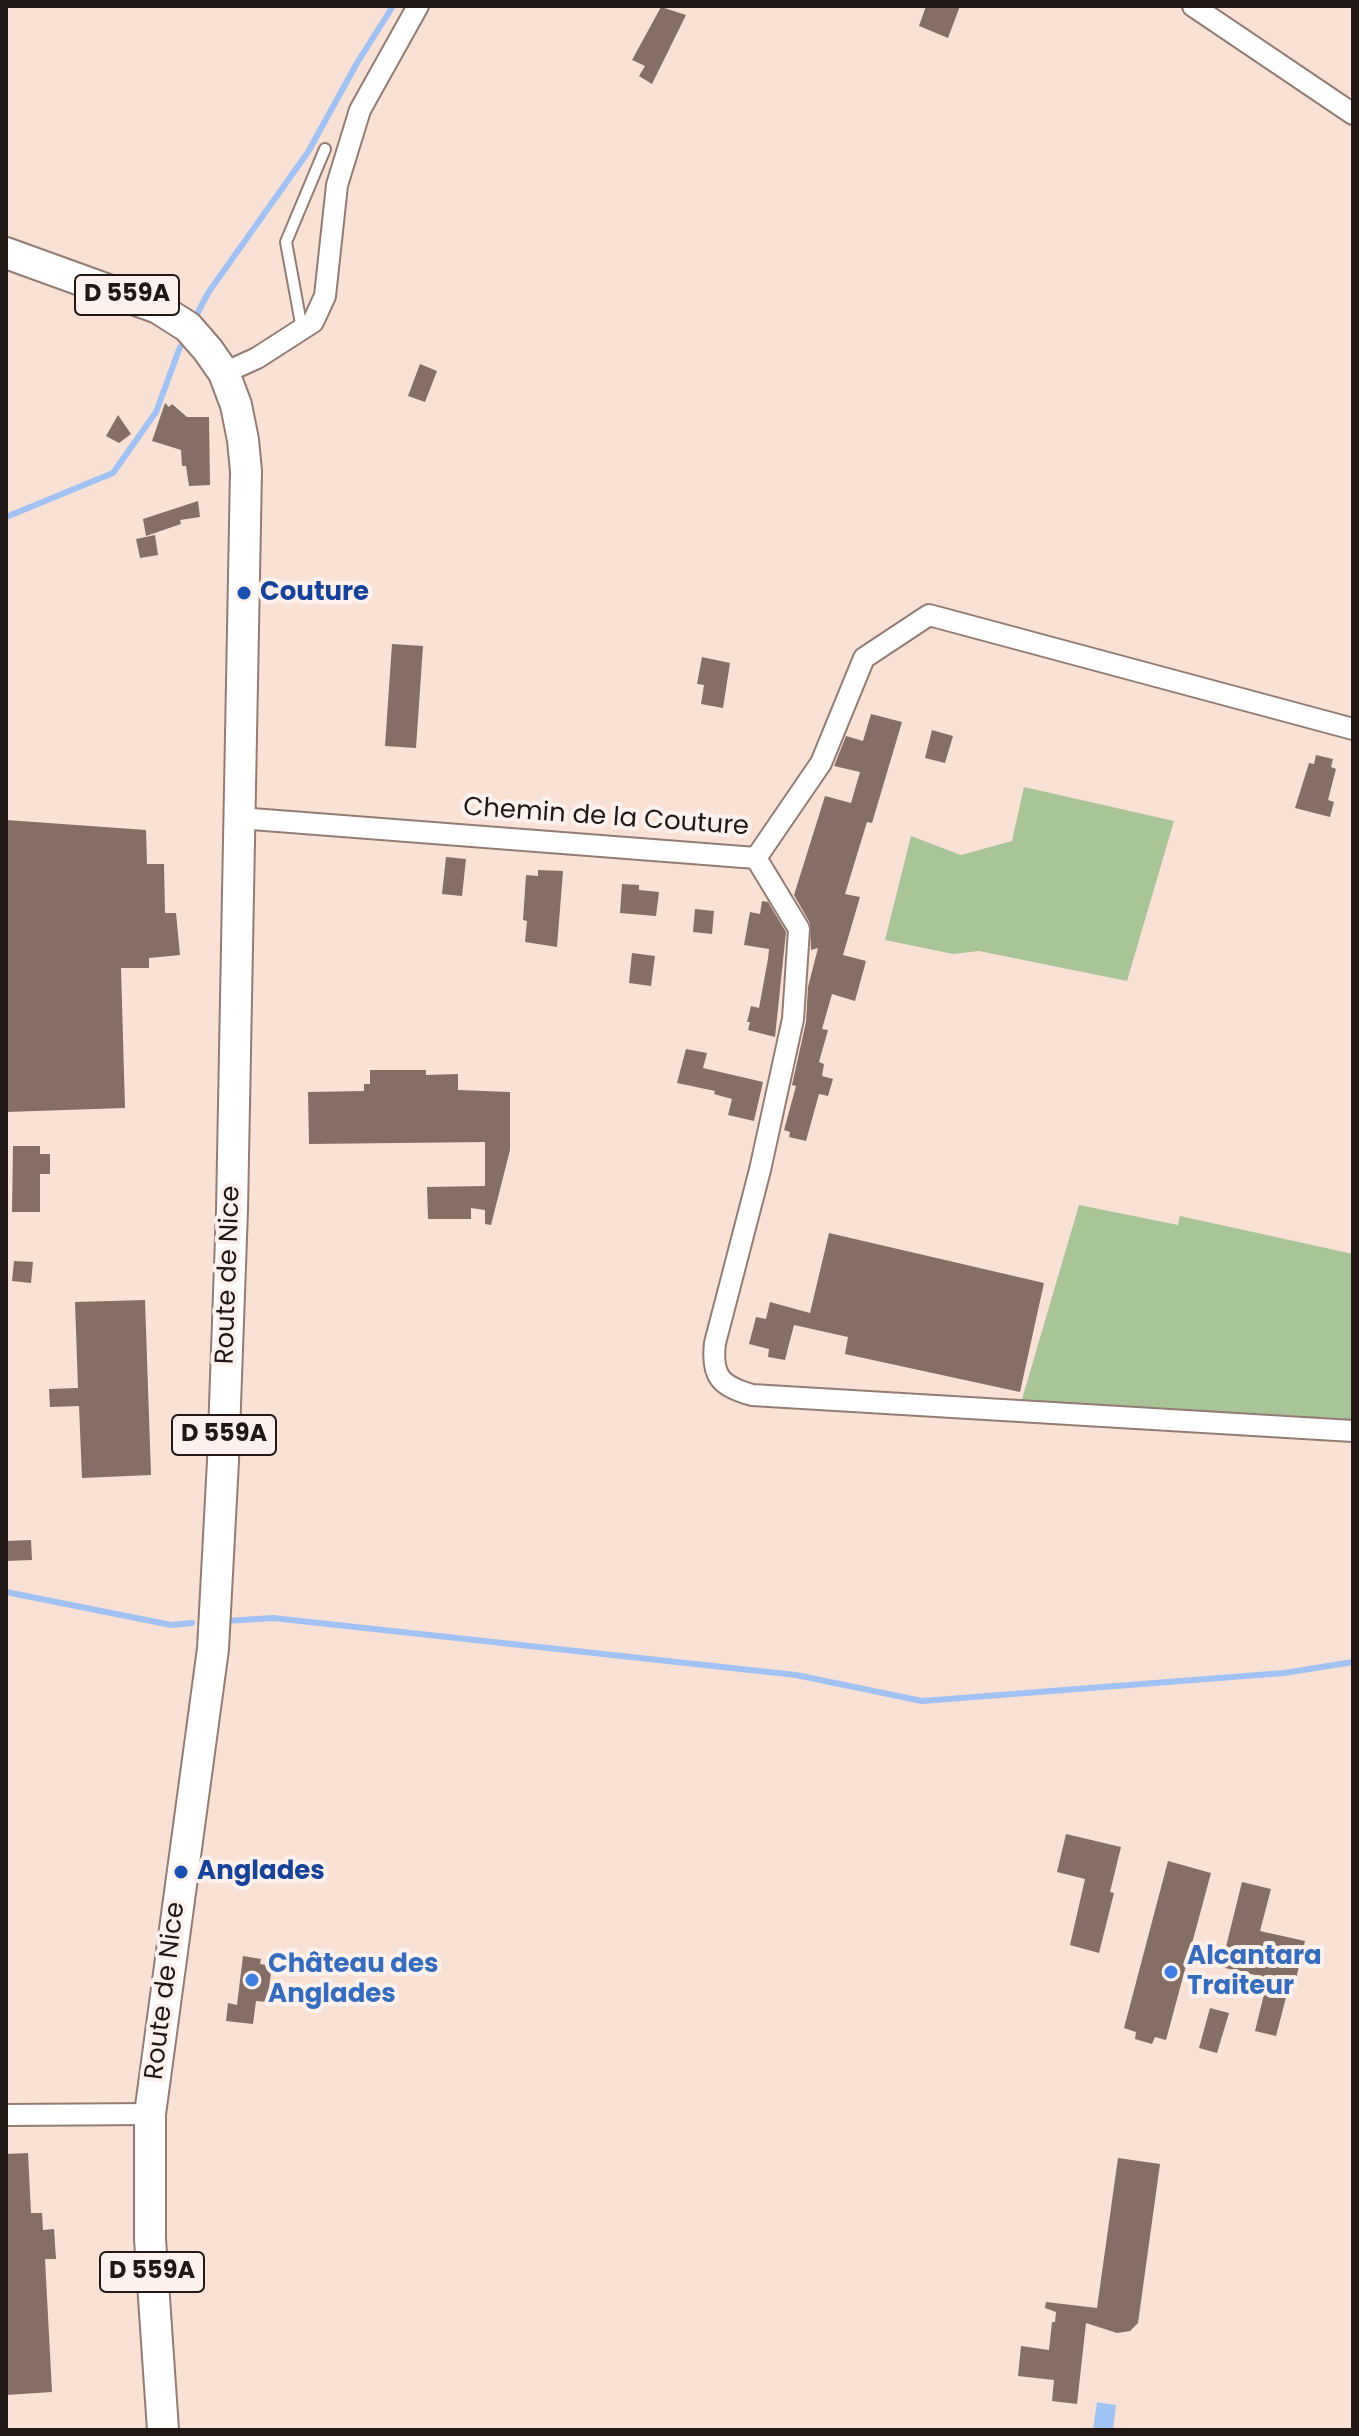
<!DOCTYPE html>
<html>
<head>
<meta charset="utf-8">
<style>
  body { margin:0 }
  #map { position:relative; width:1359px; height:2436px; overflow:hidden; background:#fae1d6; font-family:Poppins,sans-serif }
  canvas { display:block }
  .frame { position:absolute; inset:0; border:8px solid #211815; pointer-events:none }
</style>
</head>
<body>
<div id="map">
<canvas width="1359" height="2436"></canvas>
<div class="frame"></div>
</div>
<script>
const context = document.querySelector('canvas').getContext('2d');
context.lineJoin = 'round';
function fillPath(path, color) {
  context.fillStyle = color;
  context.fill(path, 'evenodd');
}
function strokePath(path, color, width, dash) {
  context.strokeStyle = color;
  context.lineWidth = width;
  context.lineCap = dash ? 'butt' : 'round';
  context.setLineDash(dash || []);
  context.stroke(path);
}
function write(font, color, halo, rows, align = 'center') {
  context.font = font + ' Poppins,sans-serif';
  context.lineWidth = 8;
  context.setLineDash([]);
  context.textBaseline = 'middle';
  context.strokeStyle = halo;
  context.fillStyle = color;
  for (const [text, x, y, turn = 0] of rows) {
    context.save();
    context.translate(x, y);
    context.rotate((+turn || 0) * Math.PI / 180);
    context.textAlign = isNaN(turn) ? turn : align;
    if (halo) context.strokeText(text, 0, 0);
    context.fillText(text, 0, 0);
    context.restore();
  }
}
const green = new Path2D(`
  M1024 787 1174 821 1127 981 979 951 953 954 885 940 911 836 961 855 1012 841Z
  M1079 1205 1178 1225 1180 1216 1353 1254V1427L1020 1406Z`);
const water = new Path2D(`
  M1097 2402 1116 2405 1113 2430H1093Z`);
const stream = new Path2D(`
  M196 316 208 293 308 152 357 63 393 6
  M6 517 113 473 156 412 180 347
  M6 1592 171 1625 192 1623
  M226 1621 273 1618 796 1675 922 1701 1284 1673 1353 1662`);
const building = new Path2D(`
  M926 6H960L948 38 919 26Z
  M661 7 686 15 652 84 639 76 645 66 632 60Z
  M420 364 437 371 425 402 408 396Z
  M165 403 169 407 172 404 187 417H209L210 485 189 486 186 466H182L181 450 152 441Z
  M118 415 131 434 119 443 106 436Z
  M198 501 200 517 180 520 181 524 146 536 143 519Z
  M155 535 158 555 140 558 136 539Z
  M392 644 423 646 416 748 385 746Z
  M702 657 730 663 723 708 701 704 704 685 697 684Z
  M871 714 902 722 872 823 867 822 845 894 860 897 843 955 866 961 855 1001 832 994 822 1029 828 1030 819 1062 824 1064 822 1076 833 1079 828 1096 819 1094 806 1141 789 1137 790 1132 784 1130 796 1086 792 1085 806 1022 808 987 818 948 811 950 810 923 794 895 825 796 851 803 860 772 834 766 846 736 863 741Z
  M932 730 953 736 945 763 925 758Z
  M1316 755 1333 759 1331 767 1336 769 1328 800 1334 802 1330 817 1295 808 1309 763 1314 764Z
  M6 820 146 830 147 864H164L165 913H176L180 955 149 958V968H121L125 1108 6 1112Z
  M446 857 466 859 462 896 442 894Z
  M538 870 563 871 557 947 525 942 527 921 523 920 526 875 538 876Z
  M622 884 639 885V890L659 892 656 916 620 913Z
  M762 901 768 902 786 932 775 1037 748 1030 750 1022H747L751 1006 759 1008 768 959 769 949 744 945 750 912 760 914Z
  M695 909 714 911 712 934 693 932Z
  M632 953 655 956 651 986 629 983Z
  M686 1049 707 1053 703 1068 763 1082 754 1121 728 1115 732 1099 714 1094 715 1091 677 1083Z
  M370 1070H426V1075L458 1074V1090L510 1092V1150L491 1225 485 1224V1210L471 1208V1219H428L427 1187 485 1186V1142L309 1144 308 1092 364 1091V1084H370Z
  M13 1146H40V1154H50V1174H40V1212H12Z
  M829 1233 1044 1283 1020 1392 845 1354 848 1337 794 1325 785 1360 768 1357 769 1349 749 1344 756 1317 766 1319 770 1302 810 1313Z
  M14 1261 33 1262 31 1283 12 1281Z
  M145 1300 151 1475 82 1478 79 1406 50 1407 49 1389 78 1388 75 1302Z
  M31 1540 32 1560 6 1561V1541Z
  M1066 1834 1121 1847 1110 1892 1114 1893 1099 1953 1070 1945 1085 1879 1057 1872Z
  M1168 1861 1211 1873 1166 2040 1155 2037 1152 2044 1135 2039 1136 2032 1124 2028Z
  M1242 1882 1271 1889 1260 1931 1305 1941 1296 1979 1291 1978 1276 2036 1255 2031 1268 1978 1221 1967Z
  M243 1956 261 1959 260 1964 272 1966 267 2002 256 2001 253 2024 226 2021 228 2003 237 2005Z
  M1210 2008 1229 2013 1217 2053 1199 2048Z
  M28 2153 31 2213H42L43 2230 54 2229 56 2259H45L52 2392 6 2395V2154Z
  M1118 2158 1160 2164 1138 2323 1130 2331 1117 2333 1086 2323 1077 2404 1052 2401 1054 2380 1018 2376 1021 2346 1049 2350 1052 2322H1055L1056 2312 1045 2308 1046 2302 1097 2308Z`);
const service = new Path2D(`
  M302 329 286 242 325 149`);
const minor = new Path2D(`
  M1193 6 1353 114
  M224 373 257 358 313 322 325 296 337 185 360 110 418 6
  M239 818 756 858 821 763 864 658 929 615 1353 729
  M756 858 799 929 793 1019 760 1170 715 1343C711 1377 721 1386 752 1395L1353 1431
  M6 2115 150 2114`);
const primary = new Path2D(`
  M6 253 158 308 188 327 208 350 224 373 236 405 243 440 246 471 232 1210 223 1461 213 1649 150 2114V2239L163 2430`);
const markers = [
  [244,593,8,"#1a4fb4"],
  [181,1872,8,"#1a4fb4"],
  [1171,1972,8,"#3f7fe0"],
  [252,1980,8,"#3f7fe0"]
];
const shields = [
  [127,295,104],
  [224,1435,104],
  [152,2272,104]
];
const shieldNames = [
  ["D 559A",127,295],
  ["D 559A",224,1435],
  ["D 559A",152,2272]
];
const transitNames = [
  ["Couture",260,593],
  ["Anglades",197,1872]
];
const streetNames = [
  ["Chemin de la Couture",606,818,4],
  ["Route de Nice",229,1275,-88],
  ["Route de Nice",166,1991,-83]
];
const shopNames = [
  ["Alcantara",1187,1957],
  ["Traiteur",1187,1987],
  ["Château des",268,1965],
  ["Anglades",268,1995]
];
fillPath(green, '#a9c497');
fillPath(water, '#a1c2f4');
strokePath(stream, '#a1c2f4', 6);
fillPath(building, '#846e65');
strokePath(service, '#927c73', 14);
strokePath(minor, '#927c73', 24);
strokePath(primary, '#927c73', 34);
strokePath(service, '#fff', 10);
strokePath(minor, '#fff', 20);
strokePath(primary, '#fff', 30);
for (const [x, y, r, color] of markers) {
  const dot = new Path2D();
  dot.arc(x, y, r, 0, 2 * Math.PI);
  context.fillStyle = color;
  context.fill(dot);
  strokePath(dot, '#fcf1ed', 3);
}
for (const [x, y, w] of shields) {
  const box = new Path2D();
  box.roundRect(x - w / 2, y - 20, w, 40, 6);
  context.fillStyle = '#fcf1ed';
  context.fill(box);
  strokePath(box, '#211815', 2);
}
write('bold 24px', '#211815', null, shieldNames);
write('bold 26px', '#164399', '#fcf1ed', transitNames, 'left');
write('26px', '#211815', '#fcf1ed', streetNames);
write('bold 26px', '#366cbe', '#fcf1ed', shopNames, 'left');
</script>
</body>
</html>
